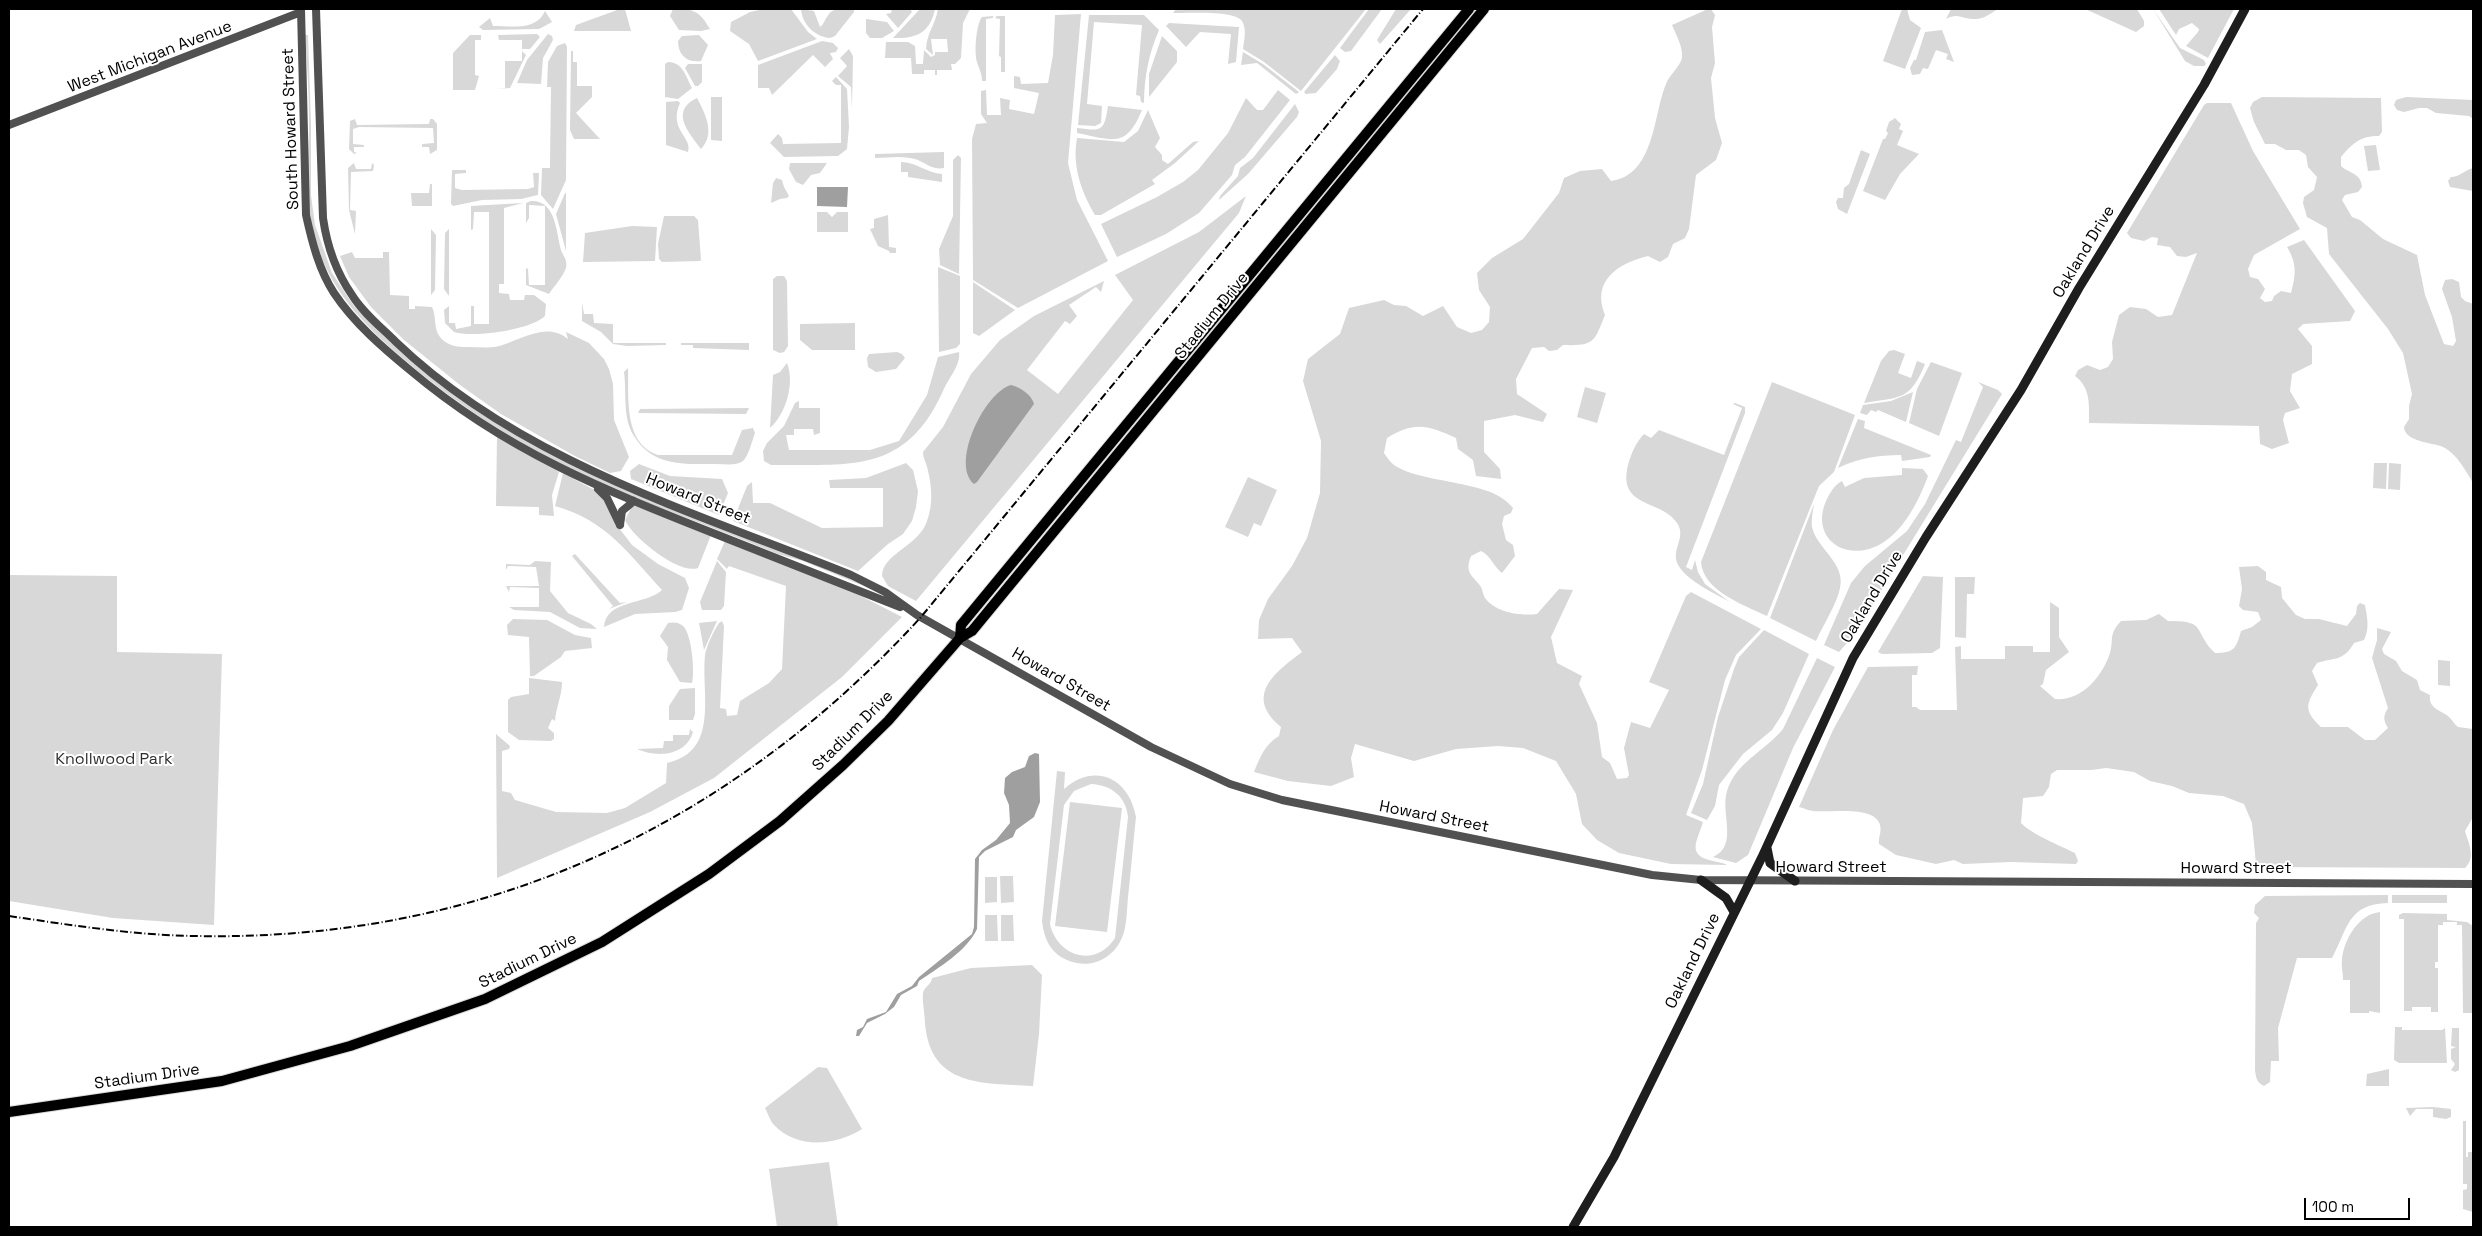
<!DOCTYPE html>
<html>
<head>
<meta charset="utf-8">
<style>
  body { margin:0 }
  #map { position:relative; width:2482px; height:1236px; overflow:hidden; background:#fff; font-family:"Space Grotesk",sans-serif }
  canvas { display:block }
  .frame { position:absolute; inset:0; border:10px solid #000; pointer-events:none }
  .scale { position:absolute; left:2304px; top:1198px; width:106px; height:22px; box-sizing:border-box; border:2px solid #000; border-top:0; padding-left:6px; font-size:15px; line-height:18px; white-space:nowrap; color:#000; -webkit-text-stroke:4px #fff; paint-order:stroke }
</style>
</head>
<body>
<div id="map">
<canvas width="2482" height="1236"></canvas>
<div class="frame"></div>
<div class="scale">100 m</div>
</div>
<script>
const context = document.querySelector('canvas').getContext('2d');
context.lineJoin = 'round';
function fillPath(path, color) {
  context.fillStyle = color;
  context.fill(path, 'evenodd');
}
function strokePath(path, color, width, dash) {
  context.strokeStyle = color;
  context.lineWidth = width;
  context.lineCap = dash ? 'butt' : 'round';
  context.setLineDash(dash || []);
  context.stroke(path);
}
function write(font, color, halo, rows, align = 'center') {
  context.font = font + ' "Space Grotesk",sans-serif';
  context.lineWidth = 4;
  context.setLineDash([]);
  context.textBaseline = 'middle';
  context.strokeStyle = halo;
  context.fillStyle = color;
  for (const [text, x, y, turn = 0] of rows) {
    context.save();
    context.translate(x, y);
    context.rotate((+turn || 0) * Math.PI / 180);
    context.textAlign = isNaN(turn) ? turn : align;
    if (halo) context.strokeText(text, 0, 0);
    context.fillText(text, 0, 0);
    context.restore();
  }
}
const green = new Path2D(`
  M620 9H625L631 31H574L576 25Z
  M673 9C693 9 699 10 710 29L701 31 679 30 670 16Z
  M764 9H791L808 32 817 39 758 61 749 44 730 31 731 22 750 12Z
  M801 9 814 11 820 27C824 24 824 21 827 17 832 6 845 9 854 9V12L835 36 830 38C815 37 802 24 801 9Z
  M892 9H910L912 12 898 28 886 14 891 13Z
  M920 9H935C930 33 916 39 893 38Z
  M938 9H970L963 23 961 58 955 64H951L952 70H937V75H935V70H924V74H912L911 58H885L886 42H908L915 46 916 64H923L924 50 931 57 935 55V52H948L947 39H931L933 55 926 49C927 32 935 26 938 9Z
  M1176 9H1366L1301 91 1264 62 1243 49C1244 41 1247 29 1242 21 1235 10 1187 13 1173 13Z
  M1369 9H1382L1351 51 1345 52 1340 48Z
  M1396 9H1411L1380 44 1377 40Z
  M1708 9H1711L1715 15 1712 27 1715 63 1711 78 1715 118 1722 143 1716 160 1696 175 1689 229 1685 238 1673 244 1668 257 1660 262 1648 256C1618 263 1591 281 1605 315 1594 342 1595 346 1563 345L1557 350 1549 351 1544 347 1532 348 1516 379 1517 394 1547 414 1543 422 1515 415 1484 421V452L1500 469 1501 479 1476 476 1473 460 1458 449 1456 438C1428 425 1414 421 1387 438L1384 453C1387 457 1390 462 1394 465 1424 485 1492 479 1513 508L1511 513 1504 516 1502 524 1506 540 1513 545 1515 556 1502 573C1493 566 1491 556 1481 551L1471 556C1464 574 1473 575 1481 587 1483 591 1483 595 1485 598 1496 613 1521 616 1537 614L1559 589 1573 590 1551 637 1557 663 1582 676 1579 684 1597 723 1602 757 1610 763 1617 779 1627 778 1629 775 1624 748 1631 722 1650 728 1669 690 1649 682 1686 596 1691 592 1761 629 1736 655 1725 680 1702 770 1686 815 1703 822C1697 842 1686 855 1713 861 1718 862 1724 863 1727 865L1671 864 1619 853 1597 840 1582 824 1576 794 1556 761 1523 748 1498 746 1456 749 1414 761 1355 744 1351 758 1354 777 1331 786 1288 781 1254 772C1260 757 1265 744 1279 736L1281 727C1244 696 1274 673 1302 652L1292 638 1258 639 1259 620 1268 599 1292 566 1307 538 1320 493 1321 441 1303 381 1308 359 1340 334 1349 308 1384 300 1394 305 1406 306 1423 316 1443 306 1457 327 1471 333 1482 330 1489 322 1490 307 1479 290 1477 273 1492 258 1523 239 1559 193 1564 178 1580 171 1602 169 1611 181C1655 175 1653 115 1666 84 1669 75 1680 67 1682 58 1683 46 1676 35 1672 25Z
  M1902 9H1907L1910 20 1921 28 1905 69 1883 61Z
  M1951 9H1998C1991 13 1984 19 1976 19 1962 20 1959 12 1946 19Z
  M2085 9H2137L2144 21V26L2136 32Z
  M2153 9 2180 48 2204 60 2206 64 2204 66H2194L2185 61Z
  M2159 9H2234L2208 58 2186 46 2198 32 2199 29 2192 23 2179 29 2176 35Z
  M545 11 552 22 539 29 483 30 479 27 490 18 493 26C513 26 536 31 545 11Z
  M1081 14 1068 163 1077 200 1108 261 1018 308 973 280 972 139 976 124 987 123 981 114V91L986 90 987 115H1001L1000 98 1010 100 1009 109 1034 114 1039 93 1014 88V76L1020 77 1021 84 1048 83 1053 55 1055 15Z
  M1089 15H1144L1159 30C1149 53 1144 77 1144 103L1141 102 1140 96 1136 95 1142 25 1094 22 1087 104 1102 106 1101 123 1095 126 1078 125Z
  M993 16V18L986 19V81H982C982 73 979 69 977 62 974 53 976 24 982 17Z
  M997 16H1005V72H1001V57L999 56 1000 19 995 18Z
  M866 19 887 22 894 31 882 38H870L866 33Z
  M1169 23 1239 27 1236 62 1228 64 1231 34 1200 32 1186 47 1166 26Z
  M1942 30 1954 62 1946 59 1948 54 1936 50 1928 69 1923 68 1920 74 1912 75 1910 68 1914 60H1916L1925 32Z
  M537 34 540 37 530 49H522V40H499L498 35Z
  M548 34 552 36 553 40 543 58 541 84 517 83 527 60Z
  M305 35H308L311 123V195L315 225 332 273 354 306 393 344 503 427 545 451 607 481 839 574 866 587 803 561 778 554C710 525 637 502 571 469 510 439 453 402 401 357 363 324 329 289 315 239 304 201 309 160 309 122 309 93 307 64 305 35Z
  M470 35H481V40H475V75L479 76 475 90H453V53Z
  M699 35 708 45 701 61C687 63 678 55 678 41L682 36Z
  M1162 36 1177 51V62L1149 97V74Z
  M822 41 833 43 838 48 836 52 830 53 833 59 825 67 813 55 772 95 769 88H758V65Z
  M565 43 567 47 566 180 553 209 541 195 542 168H550V163L551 87H547L548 62 557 46Z
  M849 49 853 56 852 109 851 87 838 76 847 66 840 58Z
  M522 51 526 55 510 88 495 89 505 88V61H522Z
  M571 51H573V62H577V86H592V97L576 113 600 139H574L570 130Z
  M1243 52 1263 64 1299 92 1296 94 1257 63 1241 65Z
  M1335 55 1340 61 1337 69 1316 93 1306 94 1304 92Z
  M668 62C683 62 686 77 692 88L678 99 665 97V64Z
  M688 64H702V82L698 86H695L685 68Z
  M836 77 847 89 849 127 847 149 838 156 784 157 770 143 778 134 782 138 783 144 841 143V85H836L832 81Z
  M1278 90 1290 100 1245 157 1235 165 1232 175 1199 213 1166 234 1117 257 1101 224 1157 197 1183 182 1198 170 1228 133 1246 98 1257 110H1263Z
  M711 97H722V141L711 140Z
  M2262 97 2381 98 2382 132 2379 136C2360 136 2353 143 2341 157V166C2350 174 2361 173 2362 187L2358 192 2345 195 2342 200 2352 217 2360 220 2383 239 2417 255 2425 295 2444 344 2453 346 2456 341 2452 317 2442 289 2445 280 2452 279 2459 282 2461 297 2465 301 2473 304V483C2466 471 2456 453 2443 447 2431 442 2405 442 2404 427L2409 419V406L2412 394 2403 353 2388 329 2329 254 2327 228 2307 217 2303 203 2304 197 2314 190 2317 177 2308 167 2306 155 2299 150H2286L2275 144H2265L2254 122 2250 108 2253 102Z
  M2406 97 2473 100V119L2469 116 2436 113 2427 108H2419L2404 112 2397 110 2394 105 2396 100Z
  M697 98C705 113 716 134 701 149 689 133 669 111 697 98Z
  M678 101 680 103C668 130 693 137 688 152L666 145V102Z
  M2207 103H2231L2253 151 2300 229 2254 255 2248 269 2250 277 2258 279 2265 289 2260 298 2265 302 2272 301 2274 296 2281 291 2291 293C2296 275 2297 263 2287 247L2304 240 2355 311 2350 321 2303 324 2298 329 2312 346V364L2292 374 2290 391 2300 408 2285 413 2283 420 2289 443 2272 449 2260 444 2259 426 2089 423C2089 405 2091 388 2075 376L2078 370 2087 365 2100 370 2108 367 2113 359 2112 342 2119 315 2130 307 2146 309 2158 317 2172 315 2197 253 2186 257 2177 256 2170 247 2157 245 2158 238 2152 237 2144 241 2131 238 2127 233 2204 105Z
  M1295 104 1299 112 1297 117 1248 174 1219 200 1220 196 1238 176 1240 168 1253 158Z
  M1108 106 1142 110C1126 149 1113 140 1077 133V128C1102 131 1104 132 1108 106Z
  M1148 110 1160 138 1155 147 1162 155V160L1168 164 1193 142 1199 141 1175 163 1152 180 1155 184 1101 215H1095C1081 191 1072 166 1077 138L1124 142 1138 131Z
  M1895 118 1901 124 1899 129 1903 131 1897 145 1919 154 1900 174 1885 200 1863 191 1883 139H1885L1888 133 1886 131 1889 122Z
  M355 119 357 125 429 124 430 119H433L437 124V150L430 154 429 147H422V144L434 143 433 128 359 127 353 129V144L364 145V147H354V152L357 153 354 154 349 149 350 121Z
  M2376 145 2380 170 2368 171 2364 146Z
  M1861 150 1870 154 1847 214 1838 209 1836 202 1838 198H1843L1844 188 1849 184Z
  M944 152V168C930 171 923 159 910 158 899 156 886 158 875 158V154Z
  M958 155 961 158 959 274 940 265 939 249 953 216V160Z
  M901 162C916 162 927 173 942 174V182L908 177V172H901Z
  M354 163 356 169H371L372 163 374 165 373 171 351 172 350 210 356 211 355 234 349 210 348 168Z
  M790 163H827L820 173 811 175 803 185 796 182 789 169Z
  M2473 168V191L2450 187 2448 181 2451 177C2459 177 2465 170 2473 168Z
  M452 170H466V173L455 174V188L462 190 528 189 534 187 533 173H539L538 195 521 199 482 200 453 206 451 204Z
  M776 178 782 180 784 187 789 196 787 198 780 199 771 203 773 183Z
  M430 184H432V206H412L411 193H429Z
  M565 193H566V251L556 214Z
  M1246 196 1239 213 916 601 888 586 882 576C882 554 920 545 927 521 933 505 932 487 928 471 927 464 923 459 923 452L943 427 971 374 1000 340 1034 316 1104 281 1101 292 1096 287 1069 305 1077 316 1070 324 1065 321 1027 370 1058 394 1133 300 1115 275 1199 232Z
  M531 201C556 200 556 232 561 250 563 256 568 260 566 268 563 277 554 286 549 294L526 285V268L528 269 529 285H545V206L529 205V218L526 223V203Z
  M523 203 504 208V284H499V293L509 294 510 300H524L525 295H534L546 304 545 316C531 330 473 338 454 332L445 323 444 310 449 306V323H455L456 329 471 326V306H474V324H489V212H474L473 229 471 230V206Z
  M817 212H827L832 217 837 212H848V232H817Z
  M888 215 889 247 896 248V253H890L889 251 878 246 870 229 874 228V219Z
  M664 216H694L698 220 701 260 700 261 662 262 659 259 658 244Z
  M632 226 657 227 655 261 583 262 585 233Z
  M431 229 436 235 435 290 431 295Z
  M449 229V296L444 289 445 233Z
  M352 252 355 258H383V252H389L390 295 409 296V309H415V306L432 307C437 317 433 328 440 337 447 346 457 347 468 347 477 347 486 348 495 347 518 342 546 320 568 339L566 332 589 343 604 359 609 369 613 384 614 420 629 457 621 471 610 473 573 455 501 414 460 385 404 340 371 307 349 277 340 256Z
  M938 267 960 276V344L956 348 939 352Z
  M777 276H784L787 281 788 346 784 352 780 353 773 350V279Z
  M973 282 1015 310 979 336 973 333Z
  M582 303 584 314H593L594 323 613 324V343H666V345L627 346 613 344 601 332 582 321Z
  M855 323V350H812L800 340V324Z
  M681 343H749V350L693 348V345H681Z
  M1894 350 1905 354 1898 373 1911 378 1917 361 1925 364C1910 401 1900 397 1864 403L1881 361 1889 351Z
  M897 352 902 354 905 358 896 369 876 372 868 367 867 358 869 354Z
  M959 352C961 365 948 379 943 391 905 475 850 464 771 465L764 461 763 451 767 443 784 426 795 403 799 401V408H820V433L814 435 813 429H794V435H786L789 450H870L899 441 927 395 938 357Z
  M1931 362 1962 373 1939 436 1909 423 1917 389Z
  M787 363C795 383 786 414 770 428L773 375 780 372Z
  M628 368C629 397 623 443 658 455H732L742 430 753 428 755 433C752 441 749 455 743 461 736 466 725 464 716 464 684 464 653 467 634 436 622 417 627 393 624 372Z
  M1772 382 1855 415 1834 472 1819 486 1767 616C1744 605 1703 591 1701 562Z
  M1978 382 1998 390 2002 394 1854 635 1839 652 1824 645 1851 583 1865 566 1907 531 1925 504 1956 440 1961 442 1983 387Z
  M1585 387 1606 393 1597 423 1577 417Z
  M1913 392 1906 422 1878 410 1876 412 1871 410 1867 415 1860 413 1863 405 1891 401Z
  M1735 403 1745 407V413L1686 567 1692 570 1695 560 1698 572 1705 584 1730 602C1713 592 1672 575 1676 553 1678 542 1684 533 1677 523 1662 499 1617 509 1628 465 1631 454 1636 442 1644 434L1651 438 1659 430 1724 455 1742 408 1733 404Z
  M749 408 746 414 638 413 640 409Z
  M1858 419 1865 421 1864 428 1931 455 1930 457 1902 461 1901 455C1878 455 1859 458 1838 468Z
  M497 437 559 472 552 495 554 516 539 515V507L496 506Z
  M906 463 913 470 918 491 916 507 912 521 903 534 888 544 858 571 733 521 747 486 752 482 753 503H770L822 528 883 527V488H830L829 480 866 478Z
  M2374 463H2387L2386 489 2373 488Z
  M2389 463 2401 464 2400 490 2388 489Z
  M639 464 670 476 722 479 728 493 719 515 631 479 630 471Z
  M1902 468 1923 469 1928 476C1918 503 1900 540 1869 549 1837 558 1812 533 1826 501 1830 493 1834 485 1842 481L1845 487 1864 478 1902 475Z
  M563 473 600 493 616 524 632 545 658 564 685 578 689 588 682 610 675 612 635 614 604 627C606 599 647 605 662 590 627 552 607 521 555 506Z
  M1248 477 1277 490 1261 526 1254 523 1248 537 1225 527Z
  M1814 504C1813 511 1811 520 1812 527 1817 549 1846 563 1840 588 1837 604 1823 625 1816 641L1770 618Z
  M632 506H636L711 535 698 568C679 575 632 537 625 520Z
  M725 541 857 594 902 617 842 677 714 778 650 812 497 878 496 734 510 746 509 749 502 751V791L511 793 515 800 556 812 607 813 625 808 666 783 667 763C720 751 701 695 705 655 707 645 713 632 719 623L722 621 724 626 720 708 726 709 727 716 737 715 740 701 769 683 782 669 786 586 729 566 727 569 717 559Z
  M575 554 620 603 627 602 609 609 613 606 572 556Z
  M535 561 551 562 550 591 568 613 591 624 597 629 580 628 550 612 514 610 509 607H539V588L510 587 509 592 506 586H539L536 567 508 566 506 570V564L530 565Z
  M717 561 726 572 724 606 721 610H702L700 602Z
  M2258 566 2266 572V580L2281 587 2282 598 2296 615 2305 619H2319L2347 626 2356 614 2357 606 2360 603 2365 605C2367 617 2370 628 2364 640L2354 643C2343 662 2335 657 2317 663L2312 671 2318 685C2306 704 2303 710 2321 727H2348L2365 740H2375L2388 728C2383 720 2383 716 2388 708L2372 658 2377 640V628L2391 632 2382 649 2384 654 2396 661 2402 671 2417 680 2420 690 2430 695C2428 710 2443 710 2450 718 2453 721 2454 724 2458 727L2473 729V817L2465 831C2469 844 2476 858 2465 868L2263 867 2256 864 2252 823 2244 804 2223 796 2189 793 2172 786 2150 781 2134 772 2106 768 2092 770H2057L2051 774 2049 787 2043 796 2023 798 2021 823C2031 834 2061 846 2075 853L2078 861 2076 864 2011 862 1963 864 1954 860 1936 864 1896 855 1879 844C1878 837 1882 832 1880 825 1875 805 1830 813 1814 811 1809 811 1804 808 1799 807L1833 730 1868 667 1918 666 1917 675H1912V707H1916L1920 710H1957L1955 647 1961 646V659H2005V646H2033V652H2050V602L2059 608V637L2069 652 2046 670 2043 684 2040 686 2055 699C2081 701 2100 679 2109 656 2115 640 2107 636 2121 621L2146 620 2159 614 2168 621C2208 620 2193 632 2215 653 2234 653 2236 649 2241 631L2252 627 2261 620 2258 612 2243 610 2239 606 2242 589 2239 567Z
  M9 575 117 576V652L222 654 214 925 113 918 9 901Z
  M1923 576 1943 577 1940 648 1932 653 1882 654 1878 652Z
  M1955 577H1975L1974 594H1967L1966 638 1955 637Z
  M513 619 547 620 575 635 591 638 592 648 565 651 561 657 534 676H530L529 637 508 635 507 625Z
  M717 621 704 650 699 623Z
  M668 623C673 622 679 622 683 626 692 634 695 673 692 683L680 682 667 660 668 647 660 636Z
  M1764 630 1809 654 1783 713 1772 730 1743 754 1719 785 1715 806 1707 820 1691 813 1703 784 1718 717 1734 669 1739 657Z
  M1817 658 1835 667 1793 748 1748 855 1736 863 1713 857C1739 845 1720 814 1727 791 1736 762 1764 752 1783 729Z
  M2438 660 2450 661V686L2438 685Z
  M529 678 562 682C562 696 556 707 555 721L552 719 548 728 554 733V739L551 741 519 740 508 732V700L511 697 529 694Z
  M695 688V714L693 720H669V706L680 689Z
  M690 729 693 732C686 756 657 758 637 749L663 748 664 741H673V735H689Z
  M1057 771 1065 772 1064 789C1095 762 1129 778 1136 817 1133 844 1131 871 1128 897 1127 908 1127 921 1124 932 1117 957 1092 971 1067 960 1050 953 1044 938 1042 921ZM1091 784C1112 785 1126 797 1128 817L1115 938C1095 969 1057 956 1050 924L1064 805 1074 791Z
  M1070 802 1122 808 1107 932 1055 926Z
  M1000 876H1013L1014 902 1001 903Z
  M985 877H997V902L985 903Z
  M2388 895V903C2347 904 2348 929 2332 958H2297L2278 1028 2279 1061H2271L2270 1082 2264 1086C2257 1083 2256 1078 2255 1070L2256 923 2259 918 2254 913 2255 905 2265 896Z
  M2392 895H2447V903H2392Z
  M2380 912V1013L2369 1011V1013H2350V980H2343C2343 973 2341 966 2342 959 2344 939 2359 914 2380 912Z
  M2403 913 2447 914V920L2467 922 2473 926V1013H2463L2462 925H2457V922H2443V925H2438V962H2435V968H2438V1012H2431V1007H2412V1011H2404V919H2399V915Z
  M985 915H997L998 941H985Z
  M1001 915H1013L1014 941H1001Z
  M1032 965 1042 975 1039 1034 1033 1086C982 1083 931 1087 925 1024 925 1014 922 1002 923 993 924 987 932 984 932 978L971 968Z
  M2395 1027H2402V1030H2442L2445 1028 2447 1063H2399L2394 1060Z
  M2452 1028H2459V1070L2455 1072 2451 1070 2455 1064 2451 1059V1049L2456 1047 2451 1046Z
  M818 1067 827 1068 862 1129C837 1145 798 1150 774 1125 770 1121 768 1113 765 1108Z
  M2389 1069V1086H2366L2367 1074Z
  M2433 1107 2451 1109V1117L2446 1119 2433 1117V1109H2416L2410 1116 2406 1108Z
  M2463 1121H2466V1157H2468V1152H2473V1212L2463 1209V1190L2467 1189V1184H2463Z
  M829 1162 838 1227H777L769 1169Z`);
const water = new Path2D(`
  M817 187H848L847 207 817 206Z
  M1011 385C1020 387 1032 395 1034 404L977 482 974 484C950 463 985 392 1011 385Z
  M1035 753 1039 754 1040 802 1034 817 1016 830 1013 837 985 851 979 857 977 929C967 951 938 968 919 981L917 986 901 995 894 1007 885 1014 867 1023 859 1036H856L857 1030 863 1027 867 1019 886 1012 897 994 912 986 919 977 972 934 974 927 975 859 982 850 996 840 1010 823 1009 805 1004 793 1005 778 1012 772 1025 767 1029 756Z`);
const tertiary = new Path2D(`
  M301 9 306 215C312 242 319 270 334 293 354 323 383 348 411 371 506 451 604 490 718 535 779 559 840 583 900 607
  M316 9 323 218C327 246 336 272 352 295 363 313 381 327 396 342 520 461 694 512 851 575L885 592 917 615 1151 747 1230 784 1282 800 1652 875 1701 880 2473 884
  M9 125 301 12
  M598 489 607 498 620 525
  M620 525 622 511 634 501`);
const secondary = new Path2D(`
  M1767 848 1770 863 1795 881
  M1701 880 1726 898 1734 912
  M1573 1227 1614 1157 1762 857 1853 658 1926 537 2021 390 2079 288 2204 85 2245 9`);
const primary = new Path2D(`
  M960 638 961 625 1469 9
  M9 1112 222 1081 350 1046 485 999 602 942 709 874 780 821 843 765 888 721 960 638 972 631 1484 9`);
const rail = new Path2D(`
  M9 916C70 925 132 935 195 936 482 942 728 828 921 617L1423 9`);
const streetNames = [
  ["West Michigan Avenue",150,57,-21],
  ["South Howard Street",291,129,-92],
  ["Oakland Drive",2084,252,-59],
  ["Stadium Drive",1212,316,-51],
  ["Howard Street",698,499,22],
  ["Oakland Drive",1872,597,-59],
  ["Howard Street",1061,680,30],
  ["Stadium Drive",853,731,-45],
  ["Howard Street",1434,817,11],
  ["Howard Street",1831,868],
  ["Howard Street",2236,869],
  ["Stadium Drive",528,961,-26],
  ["Oakland Drive",1693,961,-64],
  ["Stadium Drive",147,1077,-8]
];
const parkNames = [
  ["Knollwood Park",114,760]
];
fillPath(green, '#d8d8d8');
fillPath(water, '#9f9f9f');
strokePath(primary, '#dbdbdb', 12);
strokePath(tertiary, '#515151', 8);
strokePath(secondary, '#1e1e1e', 9);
strokePath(primary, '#000', 10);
strokePath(rail, '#000', 2, [8, 2.5, 1, 2.5]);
write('16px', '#000', '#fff', streetNames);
write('16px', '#2f2f2f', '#fff', parkNames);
</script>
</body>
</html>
